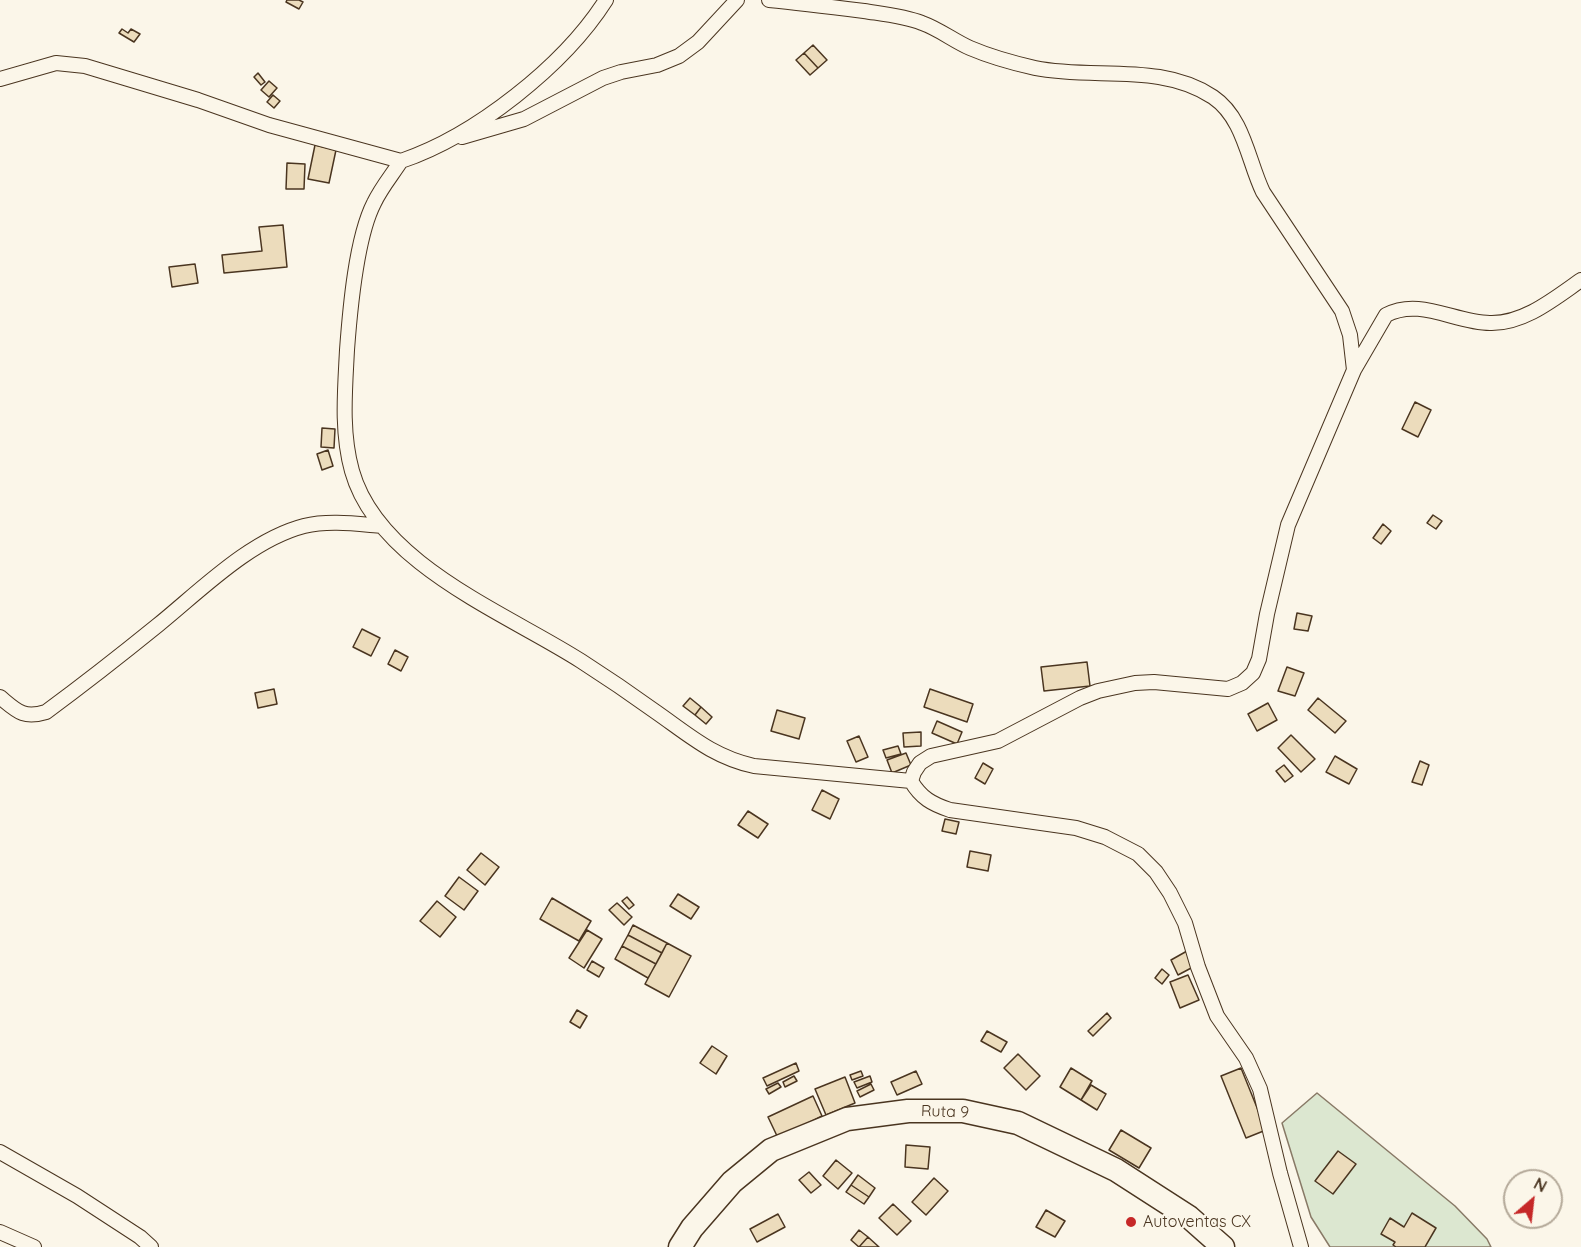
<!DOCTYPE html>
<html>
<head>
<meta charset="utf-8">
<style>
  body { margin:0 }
  #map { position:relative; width:1581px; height:1247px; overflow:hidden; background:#fbf6e9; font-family:Quicksand,sans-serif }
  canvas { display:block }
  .north { position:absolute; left:1503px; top:1169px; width:60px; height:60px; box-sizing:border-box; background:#fbf6e9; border:2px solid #b4a999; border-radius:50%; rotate:28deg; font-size:16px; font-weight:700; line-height:24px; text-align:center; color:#4a3520 }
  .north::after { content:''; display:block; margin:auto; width:21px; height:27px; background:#c62828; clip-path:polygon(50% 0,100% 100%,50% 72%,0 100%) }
</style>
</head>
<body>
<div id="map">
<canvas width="1581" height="1247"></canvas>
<div class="north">N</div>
</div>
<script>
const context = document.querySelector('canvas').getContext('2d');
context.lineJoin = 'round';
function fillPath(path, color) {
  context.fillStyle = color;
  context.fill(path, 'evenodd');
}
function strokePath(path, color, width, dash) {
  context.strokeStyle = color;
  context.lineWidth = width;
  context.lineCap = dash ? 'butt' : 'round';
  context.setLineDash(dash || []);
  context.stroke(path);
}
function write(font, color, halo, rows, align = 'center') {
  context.font = font + ' Quicksand,sans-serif';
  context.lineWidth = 4.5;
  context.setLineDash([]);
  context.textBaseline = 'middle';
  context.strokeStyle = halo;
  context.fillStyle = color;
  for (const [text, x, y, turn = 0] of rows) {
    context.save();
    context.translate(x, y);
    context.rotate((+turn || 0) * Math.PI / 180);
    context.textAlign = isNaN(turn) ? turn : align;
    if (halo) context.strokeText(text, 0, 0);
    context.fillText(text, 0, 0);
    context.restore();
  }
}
const green = new Path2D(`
  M1317 1093 1455 1206 1487 1239 1491 1247H1330L1311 1217 1282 1123Z`);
const building = new Path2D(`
  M287 0H299L303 2 299 9 286 2Z
  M122 29 128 33 131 29 140 34 134 42 119 33Z
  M813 45 827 60 818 68 804 53Z
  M804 53 818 68 810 75 796 60Z
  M258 73 265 82 261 85 254 77Z
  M269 81 277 88 269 97 261 90Z
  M273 95 280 101 274 108 267 102Z
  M315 145 336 150 329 183 308 179Z
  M287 163 305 164 304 189H286Z
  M283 225 287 267 224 273 222 255 262 251 259 227Z
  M195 264 198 283 172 287 169 267Z
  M1415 402 1431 410 1418 437 1402 429Z
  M322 428 335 429 334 448 321 447Z
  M328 450 333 466 322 470 317 454Z
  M1433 515 1442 521 1436 529 1427 523Z
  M1383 524 1391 531 1381 544 1373 538Z
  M1297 613 1312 616 1308 631 1294 629Z
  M362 629 380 638 371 656 353 647Z
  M395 650 408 657 401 671 388 664Z
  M1087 662 1090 686 1044 691 1041 667Z
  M1287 667 1304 673 1295 696 1278 691Z
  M274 689 277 704 258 708 255 693Z
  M930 689 973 704 967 722 924 707Z
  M690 698 701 707 695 715 683 706Z
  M1318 698 1346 721 1335 733 1308 710Z
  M1268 703 1277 720 1257 731 1248 714Z
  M701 707 712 717 706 724 695 715Z
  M777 710 805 718 799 739 771 731Z
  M937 721 962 732 957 744 932 733Z
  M921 732V746L904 747 903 733Z
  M1291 735 1315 759 1301 772 1278 748Z
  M859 736 868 757 856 762 847 741Z
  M898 746 901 754 886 758 883 750Z
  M906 753 911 765 892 773 887 760Z
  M1335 756 1357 769 1349 784 1326 772Z
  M1420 761 1429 765 1422 785 1412 782Z
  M983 763 993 769 985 784 975 778Z
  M1284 765 1293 776 1285 782 1276 771Z
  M822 790 839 799 830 819 812 810Z
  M748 811 768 824 758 838 738 825Z
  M945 819 959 822 956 834 942 831Z
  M970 851 991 855 988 871 967 867Z
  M481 853 499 867 485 885 467 870Z
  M459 877 478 891 464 910 445 896Z
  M678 894 699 907 691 919 670 906Z
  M627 897 634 905 629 909 622 901Z
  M552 898 591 921 579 941 540 919Z
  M437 901 456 917 440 937 420 921Z
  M617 903 632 917 624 925 609 910Z
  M633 925 667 943 662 953 628 935Z
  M587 930 602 939 584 968 569 958Z
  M628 935 662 953 656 964 622 946Z
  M667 943 691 956 669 997 645 984Z
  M622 946 656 964 648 978 615 959Z
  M1187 951 1195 966 1178 975 1171 960Z
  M592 961 604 968 599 977 587 970Z
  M1162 969 1169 975 1162 984 1155 978Z
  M1188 975 1199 1000 1180 1008 1170 982Z
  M577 1010 587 1016 580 1028 570 1022Z
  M1107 1013 1111 1018 1093 1036 1088 1031Z
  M987 1031 1007 1042 1001 1052 981 1041Z
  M712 1046 727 1056 716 1074 700 1063Z
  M1018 1054 1040 1076 1026 1090 1004 1068Z
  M796 1063 799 1071 767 1086 763 1078Z
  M1071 1068 1092 1081 1081 1100 1060 1087Z
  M1241 1068 1266 1130 1246 1138 1221 1076Z
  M861 1071 863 1076 852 1080 850 1075Z
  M916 1071 922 1084 897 1095 891 1082Z
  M794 1076 797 1081 785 1087 783 1082Z
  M870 1076 872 1082 857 1088 854 1082Z
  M845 1077 855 1103 826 1115 815 1089Z
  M778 1083 781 1087 769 1094 766 1089Z
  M871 1084 874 1090 860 1097 857 1091Z
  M1091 1085 1106 1094 1097 1110 1081 1100Z
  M813 1096 822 1116 778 1138 768 1117Z
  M1121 1130 1151 1148 1139 1168 1109 1150Z
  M906 1145 930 1147 928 1169 905 1167Z
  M1338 1151 1356 1164 1333 1194 1315 1181Z
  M836 1160 852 1173 838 1189 823 1176Z
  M809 1172 821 1185 811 1193 799 1180Z
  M858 1175 875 1188 869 1197 851 1185Z
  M934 1178 948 1191 926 1215 912 1202Z
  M851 1185 869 1197 864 1204 846 1192Z
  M893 1204 911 1221 897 1235 879 1218Z
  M1046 1210 1065 1221 1055 1237 1036 1227Z
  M1412 1213 1436 1228 1425 1247H1396L1393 1245 1395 1242 1381 1234 1390 1218 1404 1227Z
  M778 1214 785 1227 757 1242 750 1229Z
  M859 1230 868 1237 859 1247 851 1240Z
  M868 1237 879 1247H859Z`);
const minor = new Path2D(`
  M769 0C800 3 832 7 864 11 883 14 904 16 922 23 939 29 954 41 970 48 991 57 1013 63 1035 68 1093 80 1161 62 1213 97 1244 118 1248 161 1263 192L1342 311 1350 335 1354 370
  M0 79 56 63 85 66 198 100 269 125 401 161C475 136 564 66 606 0
  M462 137 524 119 603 78 621 72 657 65 679 56 698 42 737 0
  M401 161C392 175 381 188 374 203 356 238 350 309 347 350 345 390 341 432 352 471 378 564 506 613 581 661 606 677 631 694 656 712 689 735 713 757 754 766L911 781
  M0 697C17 711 23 719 46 712 84 684 121 655 158 625 200 591 250 540 304 526 329 520 357 524 382 526
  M0 1152 77 1196 140 1237 151 1247
  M0 1232 34 1247
  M1301 1247 1280 1173 1260 1089 1246 1058 1217 1016 1198 967 1185 923 1170 893 1156 872 1138 854 1105 837 1076 828 950 810C932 804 921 798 911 781L914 772 920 763 931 756 998 741 1080 698 1098 691 1135 683 1154 682 1228 689 1242 683 1253 673 1259 659 1267 614 1288 525 1354 370 1386 315C1420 297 1455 323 1490 323 1524 324 1555 298 1581 280`);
const primary = new Path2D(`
  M680 1247 692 1228 732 1182 771 1150 847 1119 908 1111H963L1018 1123 1116 1170 1189 1217 1223 1247`);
const markers = [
  [1131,1222,6,"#c62828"]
];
const streetNames = [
  ["Ruta 9",945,1112,2]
];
const poiNames = [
  ["Autoventas CX",1143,1222]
];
fillPath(green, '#dce7d0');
strokePath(green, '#887966', 1.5);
fillPath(building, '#ecdcbc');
strokePath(building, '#4a3520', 1.5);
strokePath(minor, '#4a3520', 16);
strokePath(primary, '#4a3520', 25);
strokePath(minor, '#fbf6e9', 14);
strokePath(primary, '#fbf6e9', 22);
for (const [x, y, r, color] of markers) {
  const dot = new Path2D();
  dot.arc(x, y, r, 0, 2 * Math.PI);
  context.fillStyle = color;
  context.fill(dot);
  strokePath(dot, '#fbf6e9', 2);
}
write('16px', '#4a3520', '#fbf6e9', streetNames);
write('16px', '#4a3520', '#fbf6e9', poiNames, 'left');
</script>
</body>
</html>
